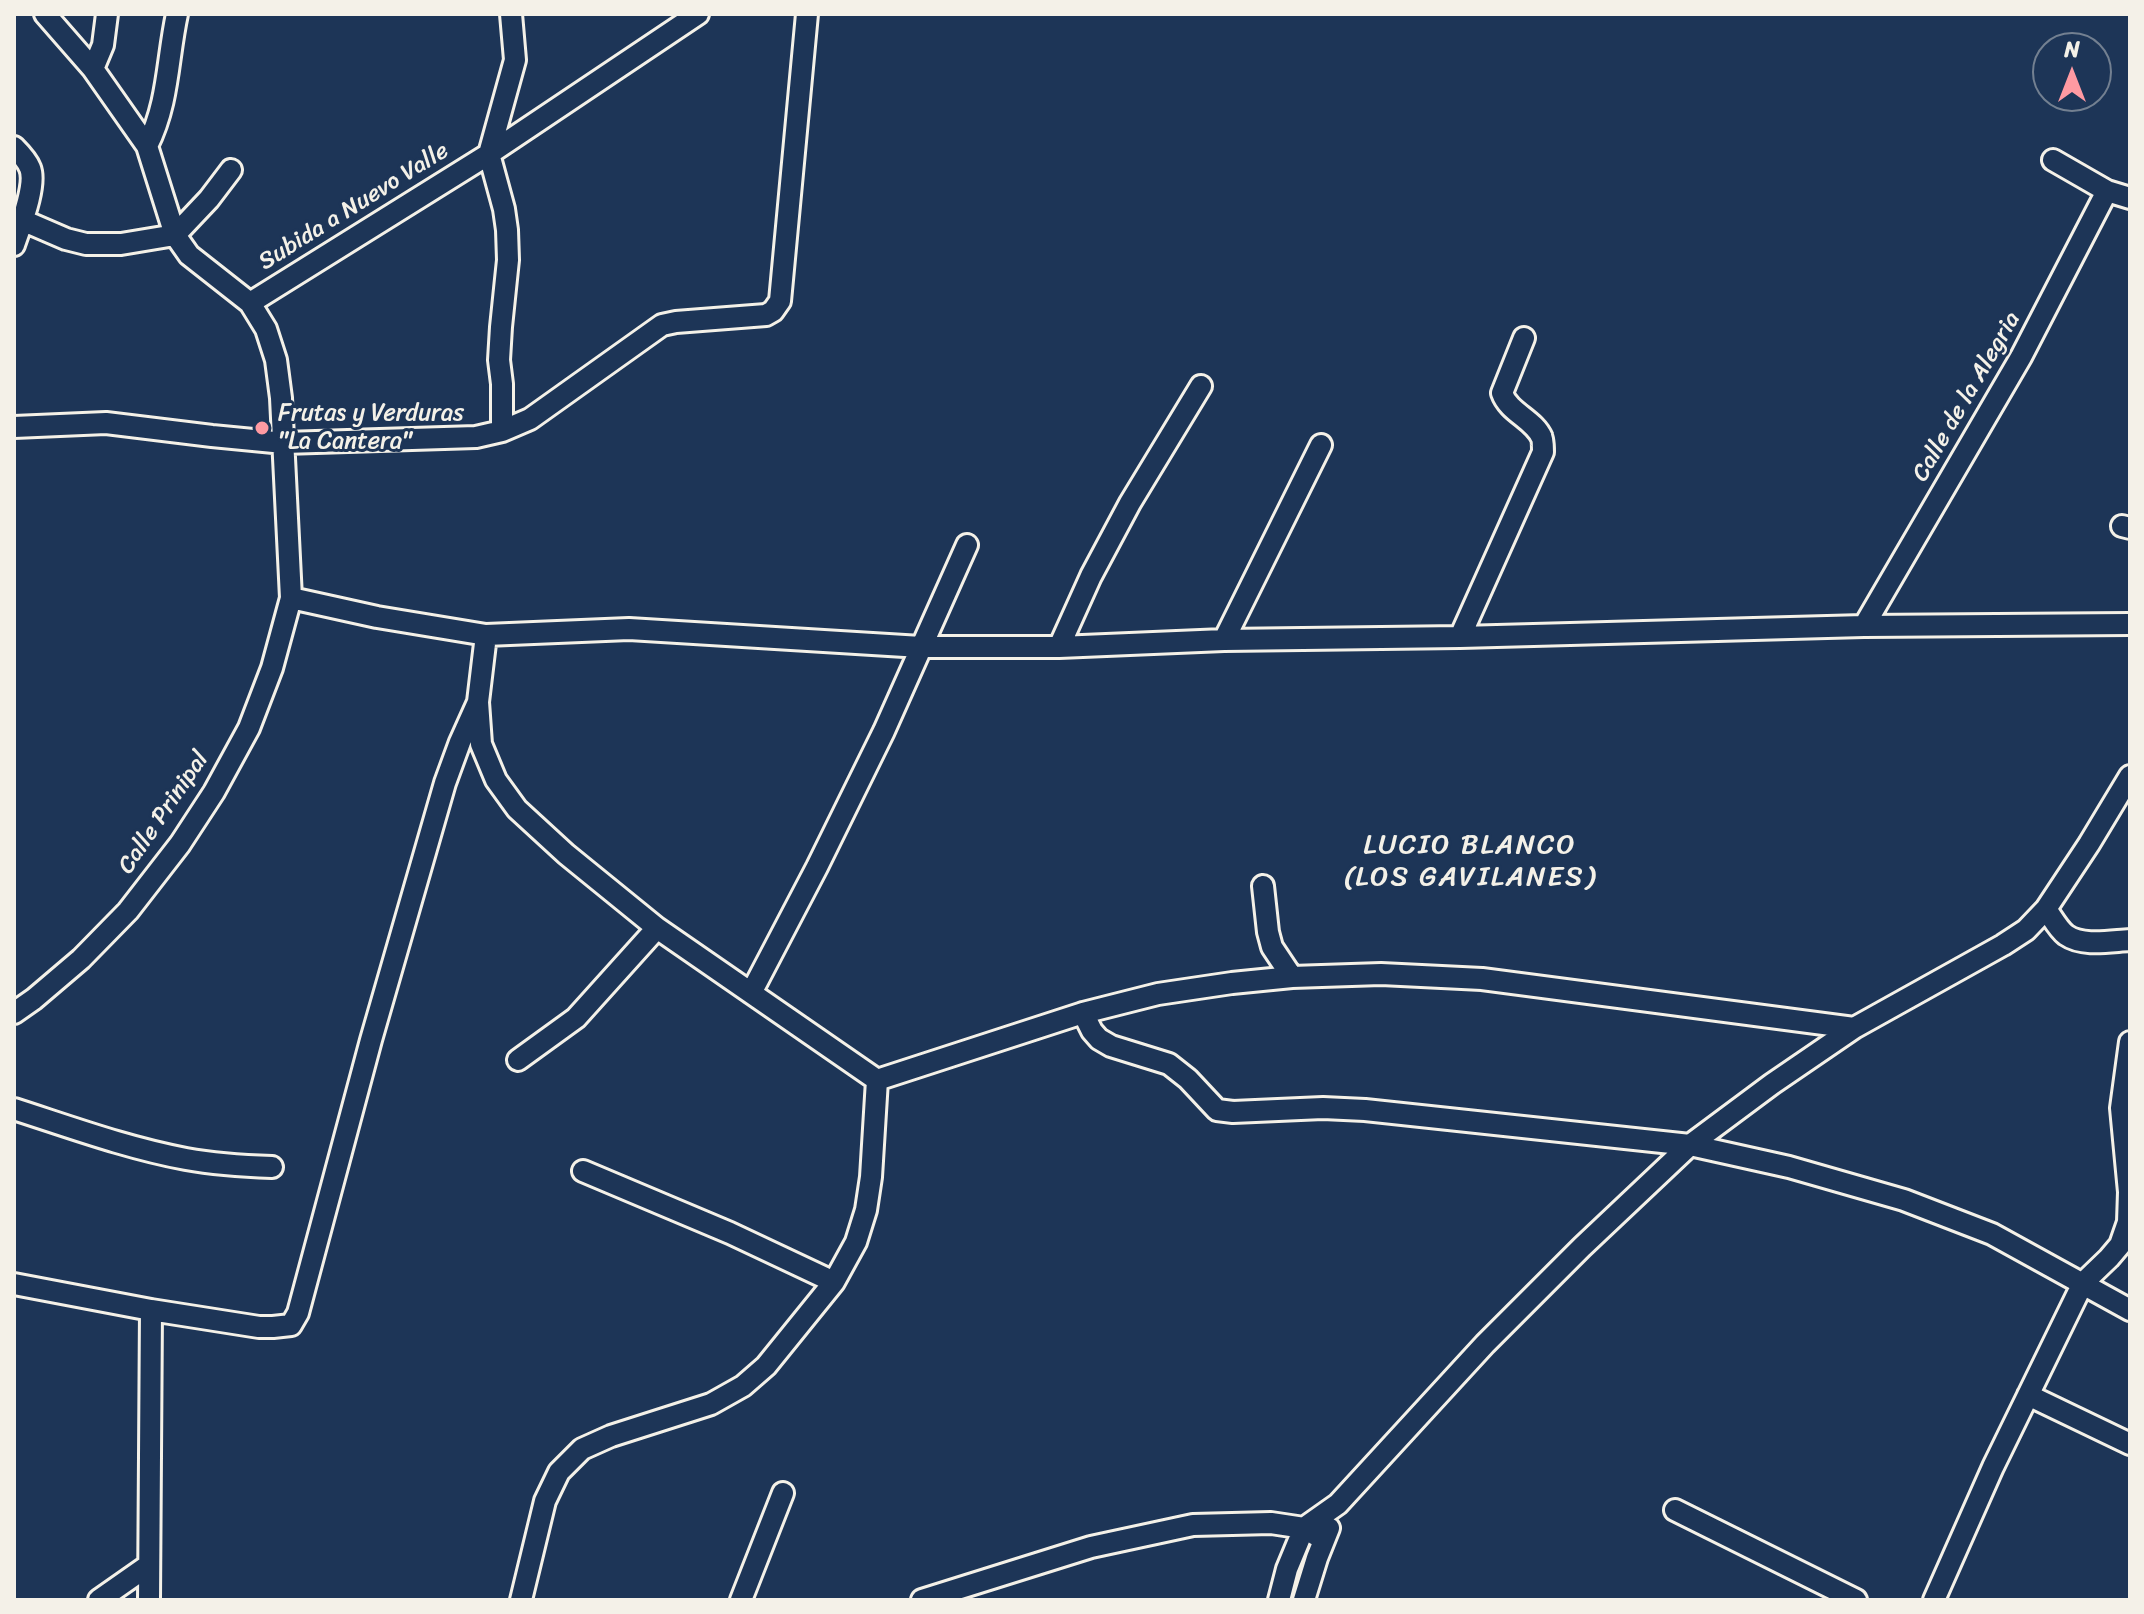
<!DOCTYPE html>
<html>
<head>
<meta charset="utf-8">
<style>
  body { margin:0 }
  #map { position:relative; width:2144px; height:1614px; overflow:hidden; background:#1d3557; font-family:Sriracha,sans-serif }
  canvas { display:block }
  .frame { position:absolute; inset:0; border:16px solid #f4f1e8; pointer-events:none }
  .north { position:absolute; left:2032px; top:32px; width:80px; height:80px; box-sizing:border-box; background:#1d3557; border:2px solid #738091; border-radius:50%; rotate:0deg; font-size:22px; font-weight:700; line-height:32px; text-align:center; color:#f4f1e8 }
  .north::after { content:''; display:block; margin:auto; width:28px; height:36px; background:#ff9aa2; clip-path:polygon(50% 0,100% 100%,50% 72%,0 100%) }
</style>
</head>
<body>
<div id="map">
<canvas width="2144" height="1614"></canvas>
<div class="frame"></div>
<div class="north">N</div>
</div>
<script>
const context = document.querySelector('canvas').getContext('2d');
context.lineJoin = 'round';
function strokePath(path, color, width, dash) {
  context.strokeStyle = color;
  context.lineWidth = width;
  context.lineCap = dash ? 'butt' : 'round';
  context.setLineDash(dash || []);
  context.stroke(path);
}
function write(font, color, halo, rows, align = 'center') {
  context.font = font + ' Sriracha,sans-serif';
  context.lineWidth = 6;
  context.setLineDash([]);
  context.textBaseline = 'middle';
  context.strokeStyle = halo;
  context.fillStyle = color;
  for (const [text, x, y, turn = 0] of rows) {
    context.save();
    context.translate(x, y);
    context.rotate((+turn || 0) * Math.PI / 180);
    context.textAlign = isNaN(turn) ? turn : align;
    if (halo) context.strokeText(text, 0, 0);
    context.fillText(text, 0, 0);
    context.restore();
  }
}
const minor = new Path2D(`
  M93 69 103 45 107 14
  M147 146C169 102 167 60 177 14
  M14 147C20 153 27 160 30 168 37 185 20 227 14 245
  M2053 160 2107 191 2130 198
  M22 220 66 239 86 244H121L175 235 209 199 231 170
  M250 303 489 154 698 14
  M14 427 106 423 212 436 284 443 476 437 502 431 530 419 662 325 676 322 766 315 773 311 780 301 807 14
  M502 431V384L499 360 501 327 508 260 507 230 504 209 489 154 515 60 511 14
  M2122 526 2130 528
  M291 598 377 617 486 635 629 629 921 647H1059L1224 640 1460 637 1864 626 2130 624
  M1864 626 2021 357 2107 191
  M486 635 478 702 481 744 496 780 517 809 566 854 657 928 877 1080
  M1460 637 1543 452C1543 451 1543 439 1542 438 1534 419 1509 413 1502 393L1524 338
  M1224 640 1321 445
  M1059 647 1091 576 1130 503 1201 386
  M1263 886 1268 932 1272 947 1292 977
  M2046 909C2052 917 2058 929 2066 935 2083 947 2111 941 2130 940
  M751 993 817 867 884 731 967 545
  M14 1013 34 999 81 959 128 911 180 844 214 792 249 728 272 668 291 598 281 398 276 360 266 329 250 303 189 255 175 235 147 146 93 69 45 14
  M1083 1013 1092 1031 1099 1039 1111 1046 1169 1064 1188 1079 1217 1110 1233 1112 1323 1108 1365 1110 1690 1145 1789 1167 1904 1200 1992 1234 2130 1310
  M518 1060 576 1018 657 928
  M877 1080 1083 1013 1158 994 1232 983 1292 977 1381 974 1482 979 1854 1028
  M14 1109C70 1127 127 1148 186 1159 214 1164 243 1166 272 1167
  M583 1171 730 1233 834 1282
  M14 1284 151 1310 259 1327H273L291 1325 298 1313 371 1040 445 783 460 742 478 702
  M2028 1395 2130 1444
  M1675 1510 1856 1600
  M99 1600 149 1565
  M149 1600 151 1310
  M521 1600 545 1501 559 1472 582 1449 611 1436 711 1404 743 1386 766 1366 834 1282 856 1242 866 1210 871 1177 877 1080
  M741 1600 783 1493
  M922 1600 1091 1547 1193 1525 1271 1523 1304 1528 1324 1540
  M1279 1600 1287 1569 1304 1528 1338 1504 1485 1344 1582 1247 1690 1145 1772 1084 1854 1028 2003 945 2026 930 2046 909 2089 844 2130 776
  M1304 1600 1317 1558 1329 1528
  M1934 1600 1993 1467 2083 1283 2109 1258 2120 1245 2128 1222 2129 1192 2121 1108 2130 1042`);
const markers = [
  [262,428,8,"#ff9aa2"]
];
const streetNames = [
  ["Subida a Nuevo Valle",354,207,-32],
  ["Calle de la Alegria",1967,397,-60],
  ["Calle Prinipal",164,813,-56]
];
const poiNames = [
  ["Frutas y Verduras",278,414],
  ["\"La Cantera\"",278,442]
];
const quarterNames = [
  ["LUCIO BLANCO",1470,846],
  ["(LOS GAVILANES)",1470,878]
];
strokePath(minor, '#f4f1e8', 26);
strokePath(minor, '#1d3557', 20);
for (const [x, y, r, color] of markers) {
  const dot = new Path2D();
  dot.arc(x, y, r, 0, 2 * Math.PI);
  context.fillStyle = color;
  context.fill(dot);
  strokePath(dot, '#1d3557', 3);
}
write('24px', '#f4f1e8', '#1d3557', streetNames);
write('24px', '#f4f1e8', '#1d3557', poiNames, 'left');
context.letterSpacing = '2px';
write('28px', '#f4f1e8', '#1d3557', quarterNames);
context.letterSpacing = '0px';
</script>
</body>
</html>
